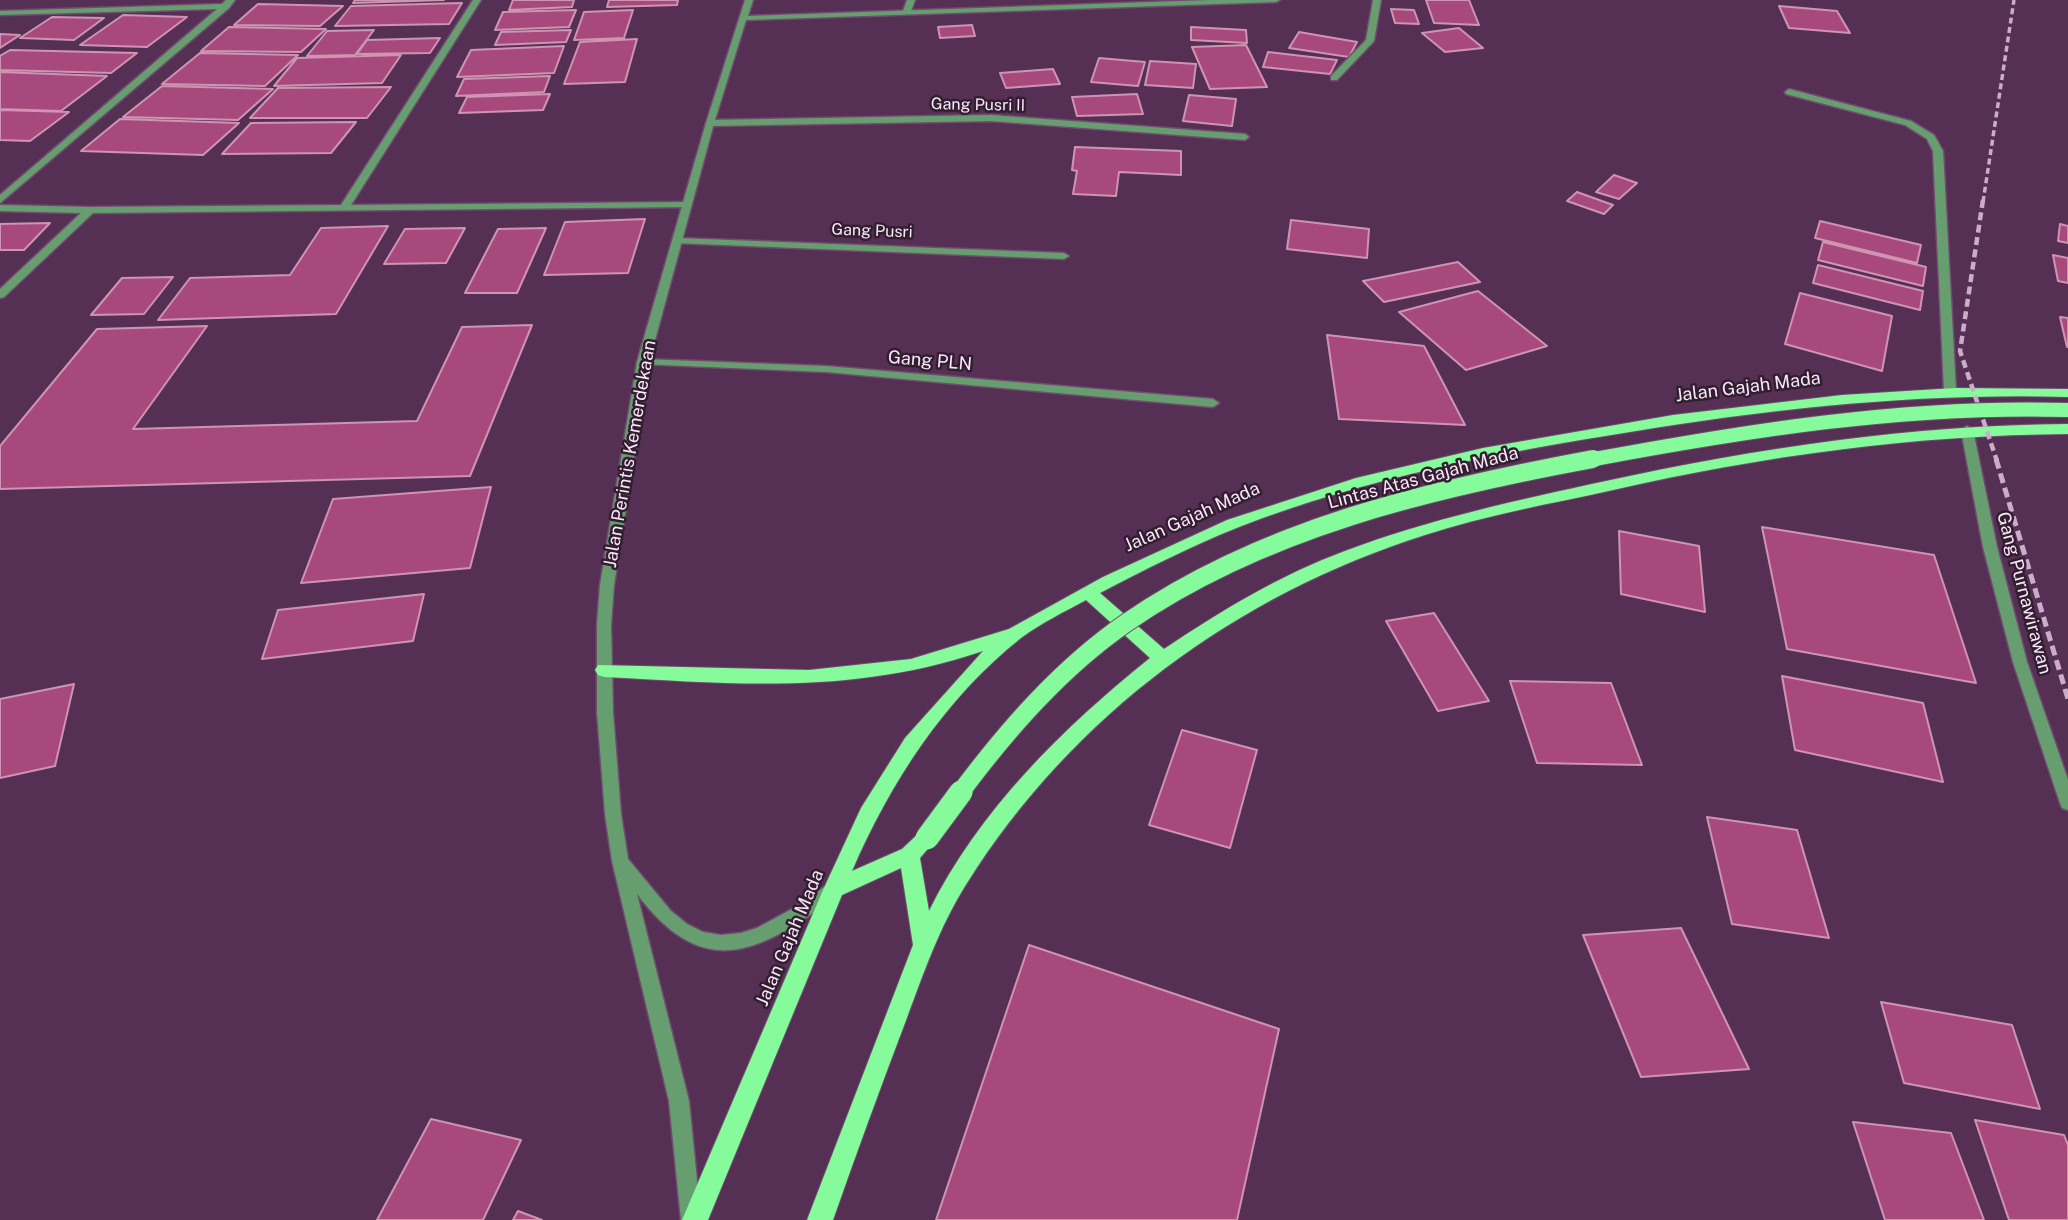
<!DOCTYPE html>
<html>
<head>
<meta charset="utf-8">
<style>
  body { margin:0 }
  canvas { display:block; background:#552f54 }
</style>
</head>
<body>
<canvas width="2068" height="1220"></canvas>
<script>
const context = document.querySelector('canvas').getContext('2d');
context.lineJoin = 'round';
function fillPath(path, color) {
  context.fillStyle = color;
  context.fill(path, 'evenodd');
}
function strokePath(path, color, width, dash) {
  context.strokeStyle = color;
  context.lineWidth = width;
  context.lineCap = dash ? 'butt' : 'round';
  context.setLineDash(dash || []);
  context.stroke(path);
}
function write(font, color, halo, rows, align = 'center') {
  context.font = font + ' "Public Sans",sans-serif';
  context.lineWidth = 5;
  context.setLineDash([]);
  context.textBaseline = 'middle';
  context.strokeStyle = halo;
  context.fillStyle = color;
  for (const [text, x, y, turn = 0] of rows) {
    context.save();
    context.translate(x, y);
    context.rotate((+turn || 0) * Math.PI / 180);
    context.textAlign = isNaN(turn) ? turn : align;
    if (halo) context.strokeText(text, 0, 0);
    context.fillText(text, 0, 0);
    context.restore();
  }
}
const building = new Path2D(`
  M355 0H444L353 3Z
  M513 0H574L572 7 509 10Z
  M609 0H678L677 5 607 7Z
  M1426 0H1469L1479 25 1434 23Z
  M462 3 449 24 335 26 351 6Z
  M258 4 343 6 320 26 234 25Z
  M1779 6 1837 11 1850 33 1789 28Z
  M1391 9 1414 10 1419 24 1395 23Z
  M576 10 569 27 495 30 503 12Z
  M633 10 624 38 574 40 584 12Z
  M123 15 187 17 147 47 80 45Z
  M52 17 104 18 74 40 20 38Z
  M972 25 975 36 940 38 938 27Z
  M229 27 326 29 301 52 201 51Z
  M1191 27 1246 30 1247 43 1191 40Z
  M1459 28 1483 48 1445 52 1422 33Z
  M374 30 355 55 307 56 327 31Z
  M571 30 566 42 495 45 501 32Z
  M1299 32 1357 42 1349 57 1289 48Z
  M0 34 20 35 0 48Z
  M440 38 430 53 357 54 367 40Z
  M637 39 625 82 564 84 580 42Z
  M1246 45 1267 87 1210 89 1192 47Z
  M564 46 554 73 457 77 471 50Z
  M10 50 137 53 111 73 0 70V56Z
  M1268 52 1337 60 1330 74 1263 67Z
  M200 53 298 55 265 86 162 84Z
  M401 55 382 83 274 86 297 58Z
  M1099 58 1145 62 1138 86 1091 82Z
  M1150 61 1196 64 1193 88 1145 85Z
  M1053 69 1060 84 1006 88 1000 73Z
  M0 72 107 76 61 111 0 109Z
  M550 76 544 92 456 96 464 79Z
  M162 86 273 89 238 120 123 117Z
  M391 87 367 118H250L278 88Z
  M550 94 543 110 459 113 467 97Z
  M1137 94 1143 114 1077 116 1072 97Z
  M1189 95 1236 99 1232 126 1183 121Z
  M0 110 69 112 30 141 0 140Z
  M120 119 239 123 203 155 81 151Z
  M356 122 331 153 222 154 251 123Z
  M1075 147 1181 151V175L1119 172 1116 196 1073 194 1077 171 1072 170Z
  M1614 175 1637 183 1619 199 1596 192Z
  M1577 192 1613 205 1604 214 1567 201Z
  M645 219 628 273 544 275 565 222Z
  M1291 220 1369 229 1367 258 1287 249Z
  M1820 221 1921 245 1917 263 1815 238Z
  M50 223 24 250H0V224Z
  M2060 224 2068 226V243L2058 241Z
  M388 226 336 314 158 320 190 278 290 275 321 228Z
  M465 228 446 263 384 264 405 229Z
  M546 228 517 293H465L498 229Z
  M1823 242 1926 267 1923 286 1818 260Z
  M2053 255 2068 258V283L2058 281Z
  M1458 262 1480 282 1384 302 1363 281Z
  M1818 265 1923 291 1920 310 1813 283Z
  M173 277 144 314 91 315 122 278Z
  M1478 291 1547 346 1466 370 1399 312Z
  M1800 293 1892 316 1882 371 1785 344Z
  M2060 317 2068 318V347H2067Z
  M532 325 470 476 0 489V446L97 329 207 326 133 429 417 421 462 327Z
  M1327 335 1424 346 1465 425 1339 419Z
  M491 487 470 568 301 583 333 499Z
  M1762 527 1934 555 1976 683 1787 649Z
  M1619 531 1699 546 1705 612 1621 594Z
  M424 594 413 641 262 659 278 610Z
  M1434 613 1489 701 1438 711 1386 621Z
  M1782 676 1923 703 1943 782 1795 750Z
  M1510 681 1611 683 1642 765 1537 763Z
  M74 684 55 766 0 778V699Z
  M1182 730 1257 750 1230 848 1149 825Z
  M1707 817 1797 830 1829 938 1732 924Z
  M1681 928 1749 1069 1641 1077 1583 935Z
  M1029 945 1279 1029 1237 1220H936Z
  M1881 1002 2012 1025 2040 1109 1904 1083Z
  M431 1119 521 1140 483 1220H377Z
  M1975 1120 2064 1135 2068 1145V1220H2009Z
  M1853 1122 1951 1133 1984 1220H1885Z
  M518 1211 542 1220H513Z`);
const minor = new Path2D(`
  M226 0H235L229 8 0 203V195L217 9 0 15V11L222 4Z
  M473 0H481L351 205 687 202 692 205 690 207 93 213 4 297 0 298V289L81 213 0 211V205L90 207 341 205Z
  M907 0H915L911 11 907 13 903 11Z
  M1373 0H1381L1374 41 1337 80H1331V76L1366 40Z
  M1789 89 1911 121 1934 135 1943 151 1956 391 1954 393H1946L1944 391 1933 151 1927 139 1905 125 1786 94 1785 92Z
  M991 115 1245 134 1249 137 1245 140 991 121 710 126 706 123 710 120Z
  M679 238 1064 253 1069 256 1064 259 675 243 674 241Z
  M643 359 826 366 1213 399 1219 403 1213 407 826 372 639 364 637 362Z
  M1967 426 1973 430 1997 547 2027 662 2068 780V810L2062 808 2060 803 2013 662 1983 547 1961 430Z`);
const tertiary = new Path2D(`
  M745 0H753L748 16 1209 0H1280L1276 2 746 20 714 123 649 362 614 585 611 625 613 712 621 814 628 859 671 911 687 924 703 932 721 935 741 933 757 928 792 909 827 885 833 883 839 885 841 890 839 895C761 951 706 985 637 894L689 1101 701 1220H681L669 1101 612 861 605 814 597 712V625L600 585 637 362 706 123Z`);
const primary = new Path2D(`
  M1955 388 2068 389V397C1920 393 1776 408 1630 432 1498 453 1365 478 1239 527 1191 546 1146 569 1100 593L1164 649C1221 611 1280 575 1345 551 1430 519 1518 500 1606 481 1759 448 1912 425 2068 424V434C1914 435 1763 456 1613 490 1550 504 1486 515 1425 535 1236 595 1073 715 967 883 939 927 923 975 905 1023 880 1089 856 1154 833 1220H807L913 945 901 868 842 895 708 1220H682L823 890 861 808 905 738 983 651C853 695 738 684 604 677L598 675 595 670 598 665 809 670 911 659 1009 629 1103 577 1227 520 1356 478 1483 448 1673 415 1842 395ZM1086 600 1150 658C1063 728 979 810 929 911L920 858 937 838 934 832 927 829 920 832 902 849 852 871C890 783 945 698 1021 638 1041 623 1064 612 1086 600Z`);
const railFar2 = new Path2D(`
  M1983 202 2014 0`);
const railFar1 = new Path2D(`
  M1983 200 1960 351 1997 461`);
const rail = new Path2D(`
  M1996 459 2068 699`);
const primaryBridgeFar2 = new Path2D(`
  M1584 461C1744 431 1905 405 2068 410`);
const primaryBridgeFar1 = new Path2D(`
  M960 793C1007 730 1061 668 1126 623 1263 528 1431 489 1593 459`);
const primaryBridge = new Path2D(`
  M927 838 961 792`);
const farStreetnames = [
  ["Gang Pusri II",978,105,1],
  ["Gang Pusri",872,231,2]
];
const streetNames = [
  ["Gang PLN",930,361,5],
  ["Jalan Gajah Mada",1748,387,-7],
  ["Jalan Perintis Kemerdekaan",630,454,-80],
  ["Lintas Atas Gajah Mada",1423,478,-15],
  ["Jalan Gajah Mada",1192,517,-24],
  ["Gang Purnawirawan",2024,593,75],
  ["Jalan Gajah Mada",790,938,-67]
];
fillPath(building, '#a8497d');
strokePath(building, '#ce94b1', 2);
strokePath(minor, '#704c6f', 3);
strokePath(tertiary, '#704c6f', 3);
strokePath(primary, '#704c6f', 2);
fillPath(minor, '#679e70');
fillPath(tertiary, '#679e70');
fillPath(primary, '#86fb9c');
strokePath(railFar2, '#caadc8', 3.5, [6, 3.5]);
strokePath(railFar1, '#caadc8', 4.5, [8, 4.5]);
strokePath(rail, '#caadc8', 5, [10, 5]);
strokePath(primaryBridgeFar2, '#704c6f', 16, []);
strokePath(primaryBridgeFar1, '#704c6f', 20, []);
strokePath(primaryBridge, '#704c6f', 25, []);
strokePath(primaryBridgeFar2, '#86fb9c', 14);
strokePath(primaryBridgeFar1, '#86fb9c', 18);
strokePath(primaryBridge, '#86fb9c', 23);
write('16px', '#fde5fb', '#311f30', farStreetnames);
write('18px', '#fde5fb', '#311f30', streetNames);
</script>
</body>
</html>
